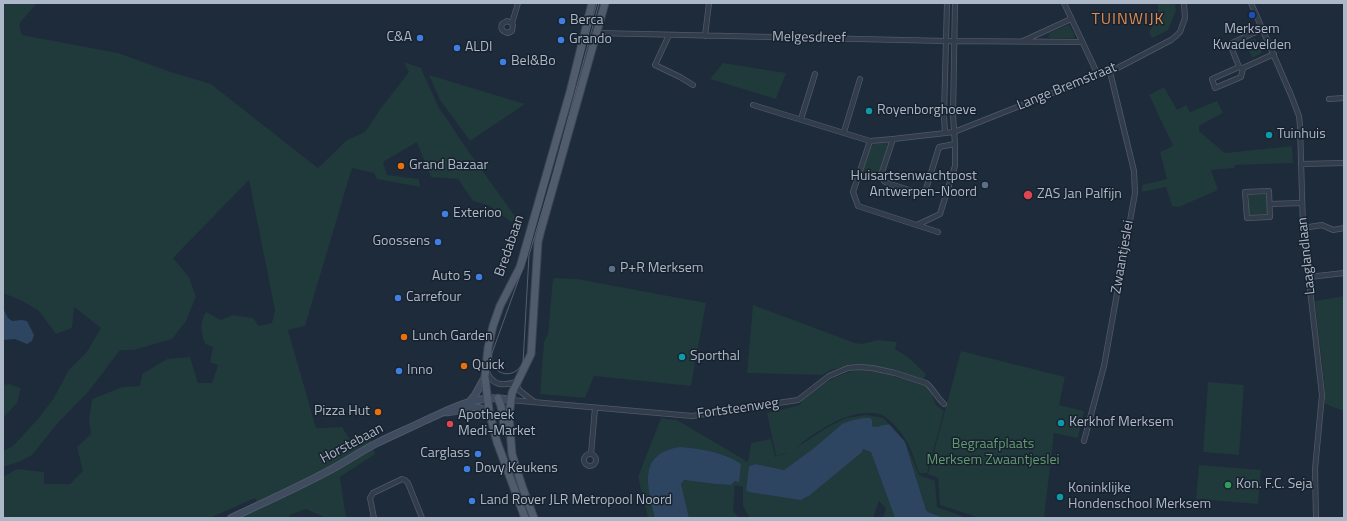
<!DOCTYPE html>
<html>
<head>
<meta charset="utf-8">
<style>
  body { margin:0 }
  #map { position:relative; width:1347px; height:521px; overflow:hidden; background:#1e2b3a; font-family:"Titillium Web",sans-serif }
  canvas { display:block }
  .frame { position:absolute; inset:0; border:4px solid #acb7c7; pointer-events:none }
</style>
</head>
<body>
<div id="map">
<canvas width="1347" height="521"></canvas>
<div class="frame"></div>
</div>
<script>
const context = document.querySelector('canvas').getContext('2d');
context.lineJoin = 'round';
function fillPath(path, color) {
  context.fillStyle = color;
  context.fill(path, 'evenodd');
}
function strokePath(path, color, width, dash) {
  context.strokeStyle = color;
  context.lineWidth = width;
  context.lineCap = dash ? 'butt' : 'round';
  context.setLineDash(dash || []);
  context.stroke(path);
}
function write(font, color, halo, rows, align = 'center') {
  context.font = font + ' "Titillium Web",sans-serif';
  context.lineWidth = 3;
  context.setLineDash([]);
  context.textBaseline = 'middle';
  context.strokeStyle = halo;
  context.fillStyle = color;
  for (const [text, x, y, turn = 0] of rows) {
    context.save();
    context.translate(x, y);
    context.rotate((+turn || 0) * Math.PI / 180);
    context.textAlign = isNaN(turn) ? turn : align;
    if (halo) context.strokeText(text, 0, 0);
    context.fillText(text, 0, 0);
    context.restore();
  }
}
const green = new Path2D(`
  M3 3H37L19 24 22 35 118 53 174 73 211 84 318 168 347 140 365 132 381 108 409 72 404 62 421 68 438 106 469 152 517 219 511 222 490 206 473 201 458 179 431 177 417 142 383 162 387 175 419 179 420 187 377 179 374 173 352 168 305 326 288 330 316 428 342 427 352 443 369 432 375 454 340 477 346 518H326L306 509 289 515 290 518H238L260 509 255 498 210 518H3V477L17 469 44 472V484H70L83 471 77 447 91 434 89 421 92 399 122 387 140 386 142 374 167 359 190 357 198 383H212L218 365 210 362 213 347 205 344C201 332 199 323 206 312L221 320 232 315 253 318 259 326 272 323 275 310 249 180 173 258 189 277 196 297 186 321 172 339 134 350H120L89 391 57 424 32 455 21 461 3 467V451L13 446 37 420 54 398 68 371 86 353 101 328 74 307 72 328 56 334 38 310 20 300 3 293Z
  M1158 3H1175L1176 11 1168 30 1153 38 1151 37 1149 33 1158 15Z
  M1068 25 1070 26 1075 36 1074 38H1051L1048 37 1049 33Z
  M1255 38 1262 53 1252 58 1245 42Z
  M723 63 786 73 776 99 710 79Z
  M429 75 525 104 470 141 440 100Z
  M1164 87 1177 110 1186 105 1190 112 1217 101 1223 113 1199 126V131L1225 153 1292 146 1293 163 1235 165 1234 168 1211 170 1218 190 1179 207 1172 206 1166 187 1142 192V185L1167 179 1160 152 1173 146 1149 95Z
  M876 143H887L888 144 879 173 880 180 862 174 872 145Z
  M1249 195H1268V214L1249 215Z
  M553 278 577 279 706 303 691 386 594 376 585 398 540 394 544 342 548 334Z
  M1344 296V411L1325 404V392L1315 301Z
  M753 305 855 343 862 344 878 340 897 342 895 349 908 357 926 374 923 381 892 371 859 364 831 370 822 375 747 373Z
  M961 351 1065 377 1059 405 1084 411 1078 438 1054 433 1044 518H980L940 505 938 478 928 474Z
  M866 369 923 384 930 390 936 405 944 411 927 473H919C912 451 907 436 889 420 887 419 885 416 882 415 853 406 817 430 796 448L828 427 846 418 867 415 883 418 905 441 919 475 935 481 937 507 967 518H944L928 512 926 510 905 442 897 432 886 424 878 428 872 426 842 424 814 448 784 470 756 464 749 466 746 490 804 499 861 452 863 449 871 451 895 518H883L886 508 879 501 873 518H750L743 506V487L735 485 733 511 739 518H689L681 486 682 481 685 480 715 484 731 485 735 481 738 482 728 456 689 448 657 456 653 460 648 473V480L655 518H648L638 477 661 418 677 420 748 462 751 443 771 439 775 457 790 452 776 456 767 413 800 405 802 400C823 383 839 372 866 369Z
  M1208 382 1244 385 1239 455 1203 452Z
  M8 384 21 388 17 403 3 418V385Z
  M1199 465 1261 470 1258 504 1196 499Z`);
const water = new Path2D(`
  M3 308 8 318 12 321 22 320 27 321 34 335 32 341 27 344 15 339 3 340Z
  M864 418H870L872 420V426C879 429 883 423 890 425L905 442 926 510 928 512 944 518H895L871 452 863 449 862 452 810 495 801 500 749 492 746 490 749 466 756 464 784 470 814 448 842 424 853 420Z
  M680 447C701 449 724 452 741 464L739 482 735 481 731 485 715 484 684 480 681 484 689 518H655C648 487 636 454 680 447Z`);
const street = new Path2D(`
  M1064 3 1098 75
  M1251 3 1291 95 1299 116 1300 126 1303 228 1322 395 1315 469 1316 518
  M512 23 507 21 502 24C500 29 503 32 508 33L512 31 513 25 512 23 518 3
  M596 33 946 41 1082 42
  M669 35 655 65 680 77 693 85
  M705 36 709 3
  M1023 41 1071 19
  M1239 67 1212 79 1215 88 1241 77 1243 68
  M1242 68 1239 67 1230 44 1262 29
  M1243 68 1274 54
  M1329 99 1344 98
  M753 105 870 141 893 139 954 132 1098 75 1110 72 1171 40 1176 36 1180 32 1185 18 1184 3
  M801 119 815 74
  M844 132 860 79
  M945 133 944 115 947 3
  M893 139 881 175 884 181 887 183 919 193 926 189 939 147 955 144
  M870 141 853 192 858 206 938 232
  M1301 164 1344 163
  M1269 191 1270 217 1247 218 1245 192Z
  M1270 204 1302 203
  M917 225 940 214 955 166V144L953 115 955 3
  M1303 228 1322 225 1333 230 1344 228
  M1309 277 1344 273
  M487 372C493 386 503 386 517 382
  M516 385 520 391 533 401
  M510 400 692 416 798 400 829 376 848 368 859 367 872 368 895 373 926 383C933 388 937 398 944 404
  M1084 441 1104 366 1135 193 1134 171 1110 72
  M591 454 595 408
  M584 460a6 6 0 1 1 12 0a6 6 0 1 1-12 0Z
  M374 518 370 498 373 493 402 479 405 480 408 483 422 518`);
const secondary = new Path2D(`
  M470 401 475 395 485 377
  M445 412C457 414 462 406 473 407 478 407 484 410 489 411
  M231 518C265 502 299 487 332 469 347 461 361 451 377 443 393 435 410 428 426 420 453 408 480 393 510 400`);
const primary = new Path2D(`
  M498 398 501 406 505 432
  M525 518 497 442 489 411 485 377 488 348 493 326 500 306 520 267 570 92 592 3
  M534 518 522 486 512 454 509 416 512 393 531 354 538 242 541 230 605 3`);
const tram = new Path2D(`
  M597 3 526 259 492 353C488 374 513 382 523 363L529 255 554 172 599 3`);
const markers = [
  [1252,15,4,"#1a4fb4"],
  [562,21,4,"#3f7fe0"],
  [420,38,4,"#3f7fe0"],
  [561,40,4,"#3f7fe0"],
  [457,48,4,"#3f7fe0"],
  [503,62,4,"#3f7fe0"],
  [869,111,4,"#0f9aa8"],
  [1269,135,4,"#0f9aa8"],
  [401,166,4,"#e8710a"],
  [985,185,4,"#5c6f8a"],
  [1028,195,5,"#e0444e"],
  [445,214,4,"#3f7fe0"],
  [438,242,4,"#3f7fe0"],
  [612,269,4,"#5c6f8a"],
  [479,277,4,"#3f7fe0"],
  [398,298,4,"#3f7fe0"],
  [404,337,4,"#e8710a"],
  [682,357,4,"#0f9aa8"],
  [464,366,4,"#e8710a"],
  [399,371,4,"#3f7fe0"],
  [378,412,4,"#e8710a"],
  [1061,423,4,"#0f9aa8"],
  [450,424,4,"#e0444e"],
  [478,454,4,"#3f7fe0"],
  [467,469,4,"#3f7fe0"],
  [1228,485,4,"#2e9e5b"],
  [1060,497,4,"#0f9aa8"],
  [472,501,4,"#3f7fe0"]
];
const poiNames = [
  ["Berca",570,21],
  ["Merksem",1252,30,"center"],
  ["Kwadevelden",1252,46,"center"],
  ["C&A",412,38,"right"],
  ["Grando",569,40],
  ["ALDI",465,48],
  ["Bel&Bo",511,62],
  ["Royenborghoeve",877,111],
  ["Tuinhuis",1277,135],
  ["Grand Bazaar",409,166],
  ["Huisartsenwachtpost",977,177,"right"],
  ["Antwerpen-Noord",977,193,"right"],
  ["ZAS Jan Palfijn",1037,195],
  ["Exterioo",453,214],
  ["Goossens",430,242,"right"],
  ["P+R Merksem",620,269],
  ["Auto 5",471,277,"right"],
  ["Carrefour",406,298],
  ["Lunch Garden",412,337],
  ["Sporthal",690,357],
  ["Quick",472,366],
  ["Inno",407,371],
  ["Pizza Hut",370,412,"right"],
  ["Apotheek",458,416],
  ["Medi-Market",458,432],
  ["Kerkhof Merksem",1069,423],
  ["Carglass",470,454,"right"],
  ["Dovy Keukens",475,469],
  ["Kon. F.C. Seja",1236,485],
  ["Koninklijke",1068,489],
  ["Hondenschool Merksem",1068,505],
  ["Land Rover JLR Metropool Noord",480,501]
];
const streetNames = [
  ["Melgesdreef",809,38,1],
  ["Lange Bremstraat",1067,87,-22],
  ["Bredabaan",510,246,-71],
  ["Laaglandlaan",1307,256,-96],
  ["Zwaantjeslei",1123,257,-80],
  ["Fortsteenweg",738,409,-8],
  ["Horstebaan",352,444,-28]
];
const parkNames = [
  ["Begraafplaats",993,445],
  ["Merksem Zwaantjeslei",993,461]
];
const quarterNames = [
  ["TUINWIJK",1128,20]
];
fillPath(green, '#20393b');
fillPath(water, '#2e4561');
strokePath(street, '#4f5a68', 6);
strokePath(secondary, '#4f5a68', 8);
strokePath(primary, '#3b4654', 9);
strokePath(street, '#323c4a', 4.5);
strokePath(secondary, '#3f4b5e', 6);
strokePath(primary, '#505b6b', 7);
strokePath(tram, '#536072', 1);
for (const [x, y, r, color] of markers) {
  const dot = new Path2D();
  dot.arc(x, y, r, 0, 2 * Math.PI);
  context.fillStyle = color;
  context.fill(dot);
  strokePath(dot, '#18222f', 1.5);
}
write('14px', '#acb7c7', '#18222f', poiNames, 'left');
write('14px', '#acb7c7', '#18222f', streetNames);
write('14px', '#619a6e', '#18222f', parkNames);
context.letterSpacing = '1px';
write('16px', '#df8c50', '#18222f', quarterNames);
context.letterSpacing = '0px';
</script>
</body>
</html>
